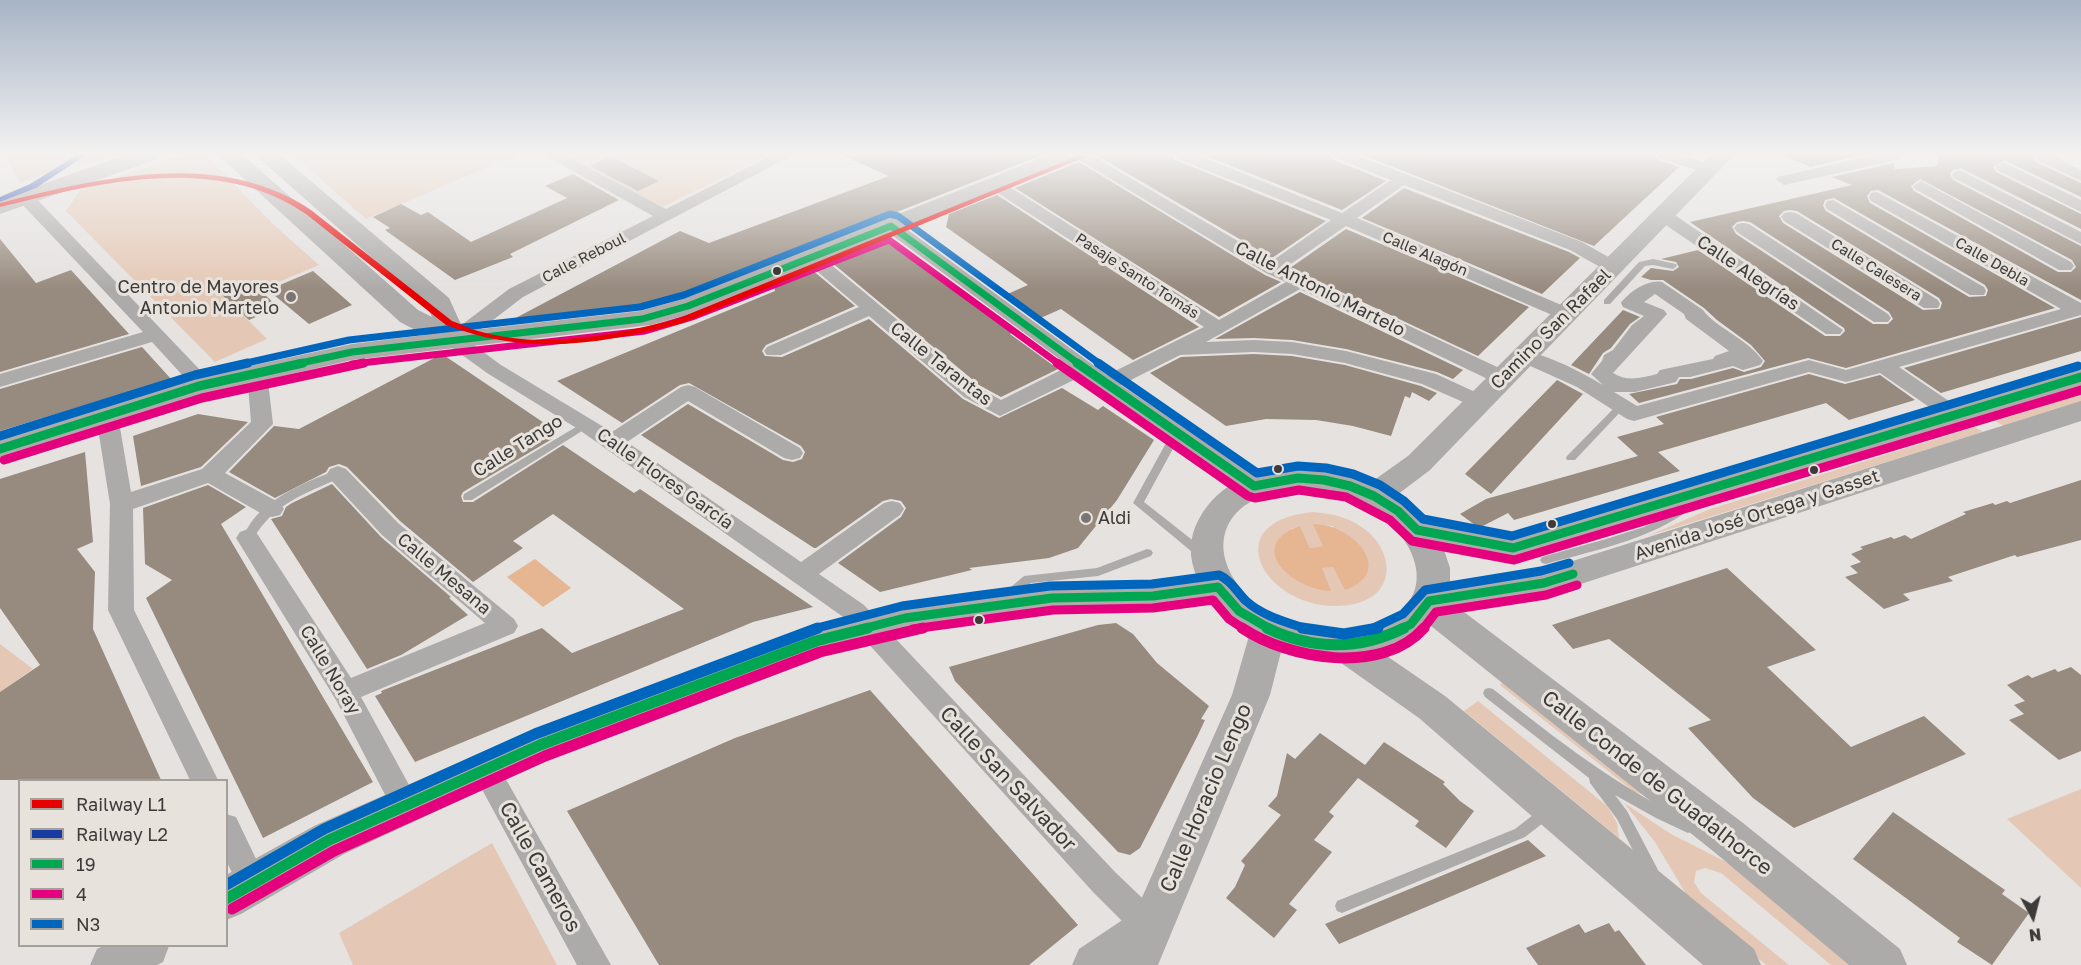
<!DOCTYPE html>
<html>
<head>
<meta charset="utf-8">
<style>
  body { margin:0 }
  #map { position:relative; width:2081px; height:965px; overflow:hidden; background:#e5e2e0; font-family:"Golos Text",sans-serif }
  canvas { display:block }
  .legend { position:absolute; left:18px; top:779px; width:210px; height:168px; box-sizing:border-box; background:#e8e2dd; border:2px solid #a49f9b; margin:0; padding:8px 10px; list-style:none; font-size:18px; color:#3d3a39 }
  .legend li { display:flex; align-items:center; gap:12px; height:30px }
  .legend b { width:30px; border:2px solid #a49f9b }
  .north { position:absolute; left:2003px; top:887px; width:60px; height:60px; -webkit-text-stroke:4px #e8e2dd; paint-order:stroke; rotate:173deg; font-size:16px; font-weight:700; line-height:24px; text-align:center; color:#3d3a39 }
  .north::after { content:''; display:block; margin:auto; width:21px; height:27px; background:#3d3a39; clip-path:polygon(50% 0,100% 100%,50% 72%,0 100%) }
</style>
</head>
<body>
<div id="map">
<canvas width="2081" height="965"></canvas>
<ul class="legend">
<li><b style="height:8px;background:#e60000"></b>Railway L1</li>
<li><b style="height:8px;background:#173ba0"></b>Railway L2</li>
<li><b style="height:8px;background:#00a651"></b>19</li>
<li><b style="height:8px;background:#e5007d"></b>4</li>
<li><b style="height:8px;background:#0065bd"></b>N3</li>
</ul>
<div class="north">N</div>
</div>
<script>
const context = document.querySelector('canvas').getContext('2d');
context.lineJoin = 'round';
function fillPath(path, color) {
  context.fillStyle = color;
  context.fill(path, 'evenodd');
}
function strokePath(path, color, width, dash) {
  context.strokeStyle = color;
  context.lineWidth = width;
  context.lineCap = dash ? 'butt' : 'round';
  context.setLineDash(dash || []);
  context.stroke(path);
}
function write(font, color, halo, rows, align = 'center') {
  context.font = font + ' "Golos Text",sans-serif';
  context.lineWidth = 6;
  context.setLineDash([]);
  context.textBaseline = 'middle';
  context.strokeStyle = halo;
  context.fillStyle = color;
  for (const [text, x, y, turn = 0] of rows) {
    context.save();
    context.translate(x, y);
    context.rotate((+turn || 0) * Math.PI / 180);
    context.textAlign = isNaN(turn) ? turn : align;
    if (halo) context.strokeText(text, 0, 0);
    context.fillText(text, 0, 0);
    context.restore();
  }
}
const green = new Path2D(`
  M4 155H114L83 166 77 163 20 183Z
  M183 155H206L273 224 319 265 269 286 266 284 257 288 250 281 221 293 267 339 215 362 66 211 80 190Z
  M293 155H517L520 157 512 161 507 159 366 219Z
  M564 155H768L663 207Z
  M2081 394V402L2004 426 1995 421Z
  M1975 427 1983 432 1648 536 1710 509Z
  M1312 512C1329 513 1345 516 1360 526 1393 546 1400 594 1354 604 1273 621 1208 523 1312 512ZM1314 524 1333 526V566L1321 568 1291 529 1300 526 1310 548 1324 546Z
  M0 644 33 669 0 692Z
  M1504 681 1649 797 1633 791 1500 685Z
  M1478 701 1607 806 1617 823 1619 838 1464 711Z
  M2081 789V888L2007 819Z
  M1624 803 1671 834 1732 865 1855 965H1831L1721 873 1705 868 1696 871 1694 882 1701 893 1789 965H1766L1689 899 1655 842Z
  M492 843 557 965H353L339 933Z`);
const water = new Path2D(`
  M1313 524C1351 523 1398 571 1345 590L1333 567 1322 568 1331 591C1290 589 1245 545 1300 526L1310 548 1323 546Z
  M535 559 571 588 543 607 507 577Z`);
const building = new Path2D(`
  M842 155H1042L678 298 607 310 510 321 680 231 709 243 889 176Z
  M1096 155H1172L1175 160 1326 221 1272 258Z
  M1204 155H1331L1334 160 1386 181 1342 210Z
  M1363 155H1655L1658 160 1679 167 1594 246Z
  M1783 155H1861L1810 167Z
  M1938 155H2034L2036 162 2081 183V197L2004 160 1993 167 1996 172 2081 214V229L1961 168 1953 170 1950 174 1953 180 2081 246V300L1878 190 1871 191 1867 196 1870 203 2055 308 1846 368 1808 358 1639 403 1629 394 1677 384 1680 379H1691L1733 368 1744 372 1761 367 1765 361 1751 345 1717 320 1704 308 1663 280H1651L1641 277 1651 268 1673 271 1679 267 1676 262 1661 259 1698 250 1825 336H1840L1845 331 1844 328 1690 222 1852 185 1832 177 1894 163 1895 169 1937 166ZM1920 179 2072 260 2076 267 2071 272H2058L1914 191 1911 186ZM1834 198 1985 285 1988 290 1986 296 1969 297 1826 211 1823 206 1825 200ZM1790 210 1797 211 1939 298 1942 303 1940 309 1923 310 1783 223 1779 216 1784 211ZM1743 221 1750 222 1889 312 1893 319 1888 324H1873L1736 234 1732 227 1737 222Z
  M610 156 659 181 638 191 590 166Z
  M1079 162 1265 275 1281 282 1219 317 1015 188Z
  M573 174 619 200 510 254 513 257 455 280 385 230 390 228 373 217 401 204 421 215 428 212 471 242 567 198 545 186Z
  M1404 188 1569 252 1580 258 1542 294 1362 218Z
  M997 195 1199 327 1133 360 1061 309 1036 320 1003 296 1028 285 946 227 949 214Z
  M1346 229 1529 307 1478 356 1290 268Z
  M0 239 36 283 71 270 129 334 0 372Z
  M886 239 977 308 983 305 1017 330 1010 334 1058 369 1001 397 979 385 830 261Z
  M811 269 855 306 766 345 762 351 765 356 782 357 869 319 963 399 999 418 1062 388 1098 410 1103 406 1154 440 1117 500 1078 548 1049 558 969 568 972 570 880 592 838 563 901 517 906 508 901 501 891 499 883 501 816 548H814L641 435 688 404 783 460 793 462 802 459 805 452 801 446 689 383 680 385 622 423 557 381 775 291 774 285 768 286Z
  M313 271 352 305 309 324 268 290Z
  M250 281 278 307 249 320 220 293Z
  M1300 292 1463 370 1453 379 1437 372 1346 349 1292 340 1254 338 1215 339Z
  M1623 310 1640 317 1630 324 1611 348 1603 353 1589 374 1571 365Z
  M2081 317V351L1941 393 1904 368Z
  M142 347 171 379 0 431V389Z
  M442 354 556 431 548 436 552 439 463 492 461 496 463 502H473L563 445 634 493 640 489 813 607 753 622 415 762 375 696 382 693 381 691 542 628 572 653 684 609 553 514 513 541 523 548 473 582 400 521 347 467 339 464 329 467 326 472 275 498 229 472 274 426 299 429Z
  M1254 354 1292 356 1345 365 1421 386 1437 393 1429 401 1412 392 1410 398 1405 396 1391 436 1353 426 1316 420 1266 419 1226 426 1150 373 1181 357Z
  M1809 374 1845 384 1880 375 1915 400 1849 420 1826 403 1658 452 1680 471 1514 520 1508 513 1479 528 1460 514 1486 499 1638 456 1617 437 1664 424 1656 417Z
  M1557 380 1583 394 1491 494 1465 474Z
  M198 414 248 422 201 467 141 486 133 436Z
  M85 452 93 542 77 549 95 572 93 629 161 780H0V692L40 665 0 608V479Z
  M2081 480V540L2017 557 2015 555 1948 577 1953 581 1903 594 1910 600 1884 609 1845 577 1858 573 1850 566 1861 562 1851 554 1863 549 1860 547 1891 537 1894 539 1905 535 1911 539 1966 514 1963 512 1993 503 1995 505 2007 501 2010 503Z
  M332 484 381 537 451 597 449 598 468 615 401 655 367 669 271 519 282 516 286 507 292 503Z
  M208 485 246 507 221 524 373 782 263 838 146 598 172 580 145 564 143 508Z
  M1727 568 1816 650 1767 667 1851 747 1924 716 1966 754 1794 828 1753 798 1688 728 1711 720 1609 639 1573 649 1552 625Z
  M1116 623 1133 634 1157 663 1209 706 1201 719 1205 720 1197 737 1140 848 1130 855 1118 852 1097 830 955 681 949 667 1098 625Z
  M2071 667 2081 675V751L2059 760 2009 720 2024 714 2014 705 2025 701 2007 685 2028 675 2032 678 2055 669 2058 672Z
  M870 690 1078 925 1029 965H659L567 811 735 738Z
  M1320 733 1365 765 1384 742 1445 782 1443 784 1460 801 1474 811 1446 848 1415 826 1419 821 1358 778 1329 812 1334 816 1314 840 1332 852 1289 904 1297 910 1274 938 1226 898 1235 887 1245 865 1241 861 1281 815 1268 806 1277 796 1287 753 1295 759Z
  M1893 812 2005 890 2002 894 2029 913 1992 965 1957 942 1960 938 1853 859Z
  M1528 840 1546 856 1339 944 1325 924Z
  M1609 923 1615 932 1619 930 1646 965H1538L1526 948 1579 924 1585 933Z`);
const lane = new Path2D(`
  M1653 259 1676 264 1677 266 1673 269 1653 265 1645 266 1610 304H1604V300L1639 262Z
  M1621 403 1626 406 1624 408 1575 460H1567L1566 458 1567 456 1618 404Z
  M586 421 591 424 590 426 472 500H464L463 497 464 494Z
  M1176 431 1181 434 1144 502 1205 550 1207 553 1205 556H1197L1133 503 1171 434Z
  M338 470 342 471 343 474 342 477C305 494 273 503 252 541H244L242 538C247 529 251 521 258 514 276 495 313 478 338 470Z
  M1700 492 1704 493 1705 496 1704 499C1658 538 1603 548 1546 564L1542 563 1540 560 1542 557 1606 539 1644 527 1663 518Z
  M1147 549 1151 550 1153 553 1151 556 1098 576 1031 583 1009 600H1001L999 597 1024 576 1097 568Z
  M1489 688 1493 689C1557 740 1619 788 1693 823L1695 827 1693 831 1688 833 1656 818 1615 795 1627 811 1657 868 1659 873 1657 878 1652 880 1647 878 1617 819 1590 783 1589 778 1485 697 1483 693 1485 689Z
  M1547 806 1552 808 1554 812 1552 816 1525 837 1342 913 1337 911 1335 906 1337 901 1515 829 1542 808Z`);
const street = new Path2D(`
  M544 155H565L666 209 772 155H793L523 297 467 340 501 365 612 432 681 387 688 385 695 387 800 448 803 453 800 458 792 460 784 458 688 401 627 442 801 562 884 503 892 501 900 503 904 509 900 515 819 574 864 605 1115 872 1161 916 1166 927 1161 938 1150 942 1139 938 1093 892 846 619 578 429 487 373 447 344 444 340 447 336 509 289 653 216Z
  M1071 155H1091L1272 261 1331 220 1176 158 1174 155H1197L1342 213 1391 180 1335 158 1333 155H1356L1582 242 1619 263 1622 267 1619 271H1607L1570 250 1404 185 1357 218 1573 310 1576 314 1573 318H1559L1346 226 1285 268 1510 373 1513 378 1510 383 1503 384 1496 383 1300 289 1206 342 1254 340 1292 342 1346 351 1436 374 1486 397 1489 402 1486 407 1479 409 1422 384 1345 363 1292 354 1254 352 1180 355 1121 385 1262 480 1265 486 1262 492 1254 494 1246 492 1082 376 1000 416 964 397 869 316 781 355H767L764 351 767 347 859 307 805 261 802 257 805 253H817L978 387 1001 400 1069 366 885 230 882 226 885 222H897L1107 375 1204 327 990 188 988 185 996 180 1002 182 1219 320 1286 282 1266 273Z
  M1657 155H1682L1715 166 1717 169 1709 174 1659 158Z
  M1873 155H1904L1896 160 1784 185 1776 180 1778 177Z
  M2036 155H2052L2081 170V181L2037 160Z
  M2003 162 2081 200V212L1997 170 1995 167Z
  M1960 170 2081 232V244L1954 178 1952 175 1954 172Z
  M1921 181 2071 262 2074 266 2071 270H2059L1915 189 1913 186Z
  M25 192 31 193 201 371 209 386 206 391 199 392 192 391 185 378 152 342 0 387V374L143 332 19 201 17 197 19 193Z
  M1877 192 2081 303V315L1899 367 1962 410 1966 415 1962 420 1955 422 1948 420 1880 373 1846 382 1809 372 1634 421 1627 419 1577 387 1517 360 1514 356 1517 352C1535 347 1587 375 1603 385L1591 374 1602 361 1604 355 1613 350 1632 325 1644 316 1623 307 1621 303C1629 292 1648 279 1662 282L1703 310C1715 327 1749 340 1763 361L1760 365 1743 370 1733 366 1690 377H1679L1676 382 1635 392H1614L1637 406 1809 360 1846 370 2061 309 1871 201 1869 197 1871 193ZM1655 294 1684 314 1686 319 1729 351 1715 356 1713 359 1660 370 1657 374C1641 378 1627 382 1613 373L1667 314 1664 310 1644 302Z
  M1833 200 1984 287 1986 291 1984 295H1970L1827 209 1825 205 1827 201Z
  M1663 210 1669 211 1843 330 1840 334H1826L1657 219 1654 215 1657 211Z
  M1790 212 1796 213 1938 300 1940 304 1938 308H1924L1784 221 1781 217 1784 213Z
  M1743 223 1749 224 1888 314 1891 318 1888 322H1874L1737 232 1734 228 1737 224Z
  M257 367 264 369 267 373 273 424 225 473 280 503 284 509 280 515 272 517 264 515 208 483 133 509 134 610 218 780H190L108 610 110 504 96 416 100 411 107 409 114 411 118 416 131 492 202 469 251 422 247 373 250 369Z
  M338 466 346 469 398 523 514 619 518 626 514 633 361 697 420 805 415 814 405 818 395 814 336 700 236 538 240 532 248 529 256 532 351 678 485 623 382 535 330 479 327 474 330 469Z
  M485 757 495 760 611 965H577L471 769 475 760Z
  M226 814 236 817 268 884 264 894 253 899 242 894 226 860Z`);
const secondary = new Path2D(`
  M125 155H158L155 160 0 214V199Z
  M218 155H243L418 310 432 317 428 307 255 155H280L449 298 464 331 640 311 679 300 1049 155H1081L1078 160 697 312 651 325 352 360 205 394 0 459V438L199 377 352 344 425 335 400 322Z
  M1710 155H1734L1430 470 1397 495 1426 520 1513 536 2081 368V386L1513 560 1443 547 1450 568V584L1544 570 2081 401V421L1544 596 1460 609 1743 823 1900 949 1907 965H1849L1713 851 1431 626 1406 643 1381 652 1445 696 1754 949 1761 965H1703L1419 718 1334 658 1305 655 1282 648 1270 695 1158 965H1072L1079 949 1136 911 1232 695 1249 636 1233 626 1210 601 1153 609 1052 611 976 622 905 632 822 654 554 757 344 854 241 914 226 920V875L314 826 526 733 816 627 905 604 976 594 1052 585 1153 583 1197 577C1188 557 1189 537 1199 519 1232 458 1314 461 1370 483L1408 456ZM1298 489C1326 492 1352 497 1376 512 1411 536 1438 586 1394 616 1385 622 1376 627 1365 628 1336 631 1302 630 1276 616 1221 589 1196 520 1267 494 1276 490 1288 490 1298 489Z
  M103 946H169L163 962 157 965H90L97 949Z`);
const bus1Far2 = new Path2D(`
  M296 364 352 352 642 319 688 306 891 226 1079 364`);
const bus1Far1 = new Path2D(`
  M1077 363 1254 486 1298 478 1324 480 1350 486 1374 496 1398 511 1417 530 1513 548 2081 377
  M0 449 199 386 303 363
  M862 629 905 618 1052 598 1153 596 1218 587 1239 611 1270 629
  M1401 629 1411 624 1429 601 1544 583 1573 574`);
const bus1 = new Path2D(`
  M1267 628C1313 650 1358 651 1404 628
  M226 899 329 840 540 745 816 641 868 628`);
const bus2Far2 = new Path2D(`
  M352 364 645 331 692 317 889 240 1059 364`);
const bus2Far1 = new Path2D(`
  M1057 363 1248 496 1255 498 1299 490 1346 497 1390 520 1412 541 1514 560 2081 390
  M4 460 202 398 364 363
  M913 629 1053 610 1153 608 1213 600 1229 619 1244 629
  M1423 629 1436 612 1546 595 1577 585`);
const bus2 = new Path2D(`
  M1242 628C1288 659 1382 676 1424 628
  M232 909 334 851 545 756 820 652 923 628`);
const bus3Far2 = new Path2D(`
  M242 364 349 340 640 307 684 295 890 214 898 216 1100 364`);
const bus3Far1 = new Path2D(`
  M1098 363 1257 473 1298 466 1326 468 1353 474 1380 485 1404 501 1423 519 1512 536 2078 366
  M0 436 195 375 248 363
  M813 629 902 606 974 596 1050 586 1152 584 1219 575C1231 580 1237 592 1246 601 1263 616 1286 622 1307 629
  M1371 629 1403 614 1425 590 1541 571 1569 563`);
const bus3 = new Path2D(`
  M1302 628 1344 634 1378 628
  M226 885 324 829 535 734 818 628`);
const rail1 = new Path2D(`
  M1080 155H1090L683 323C600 344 529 357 446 325L306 214C216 152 98 183 0 207V203C100 178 219 148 311 210L452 321C461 324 470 329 478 331 543 350 614 335 677 319Z`);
const rail2 = new Path2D(`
  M77 155H86L36 188 0 202V197L30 184Z`);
const markers = [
  [777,271,5,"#3d3a39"],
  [291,297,6,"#787573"],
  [1278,469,5,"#3d3a39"],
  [1814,470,5,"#3d3a39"],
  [1086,518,6,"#787573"],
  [1552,524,5,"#3d3a39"],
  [979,620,5,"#3d3a39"]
];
const farStreetnames = [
  ["Calle Alagón",1425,254,23],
  ["Calle Reboul",584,258,-27],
  ["Calle Debla",1992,262,30],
  ["Calle Calesera",1876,270,32],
  ["Pasaje Santo Tomás",1137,276,33]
];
const streetNames = [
  ["Calle Alegrías",1748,273,34],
  ["Calle Antonio Martelo",1320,289,27],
  ["Camino San Rafael",1551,329,-45],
  ["Calle Tarantas",941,364,38],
  ["Calle Tango",518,446,-32],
  ["Calle Flores García",665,479,35],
  ["Avenida José Ortega y Gasset",1757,515,-18],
  ["Calle Mesana",444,574,40],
  ["Calle Noray",330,670,59]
];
const poiNames = [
  ["Centro de Mayores",279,287],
  ["Antonio Martelo",279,308],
  ["Aldi",1098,518,"left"]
];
const nearStreetnames = [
  ["Calle San Salvador",1008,779,47],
  ["Calle Conde de Guadalhorce",1657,783,38],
  ["Calle Horacio Lengo",1206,798,-67],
  ["Calle Cameros",540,867,61]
];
fillPath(green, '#e4c8b5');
fillPath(water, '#e6b592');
fillPath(building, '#978a7e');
fillPath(lane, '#acabaa');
fillPath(street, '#acabaa');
fillPath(secondary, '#acaba9');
strokePath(bus1Far2, '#00a651', 7);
strokePath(bus1Far1, '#00a651', 9);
strokePath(bus1, '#00a651', 11);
strokePath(bus2Far2, '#e5007d', 7);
strokePath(bus2Far1, '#e5007d', 9);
strokePath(bus2, '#e5007d', 11);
strokePath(bus3Far2, '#0065bd', 7);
strokePath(bus3Far1, '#0065bd', 9);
strokePath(bus3, '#0065bd', 11);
fillPath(rail1, '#e60000');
fillPath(rail2, '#173ba0');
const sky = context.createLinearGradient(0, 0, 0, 290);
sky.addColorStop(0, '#a7b4c6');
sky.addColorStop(0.53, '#f3f2f1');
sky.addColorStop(1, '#f3f2f100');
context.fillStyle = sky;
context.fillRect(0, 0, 2081, 290);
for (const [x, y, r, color] of markers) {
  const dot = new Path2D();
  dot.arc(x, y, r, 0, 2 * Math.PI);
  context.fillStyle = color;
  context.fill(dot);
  strokePath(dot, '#e8e2dd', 2);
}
write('15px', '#3d3a39', '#e8e2dd', farStreetnames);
write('18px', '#3d3a39', '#e8e2dd', streetNames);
write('18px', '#3d3a39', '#e8e2dd', poiNames, 'right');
write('21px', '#3d3a39', '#e8e2dd', nearStreetnames);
</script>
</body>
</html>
